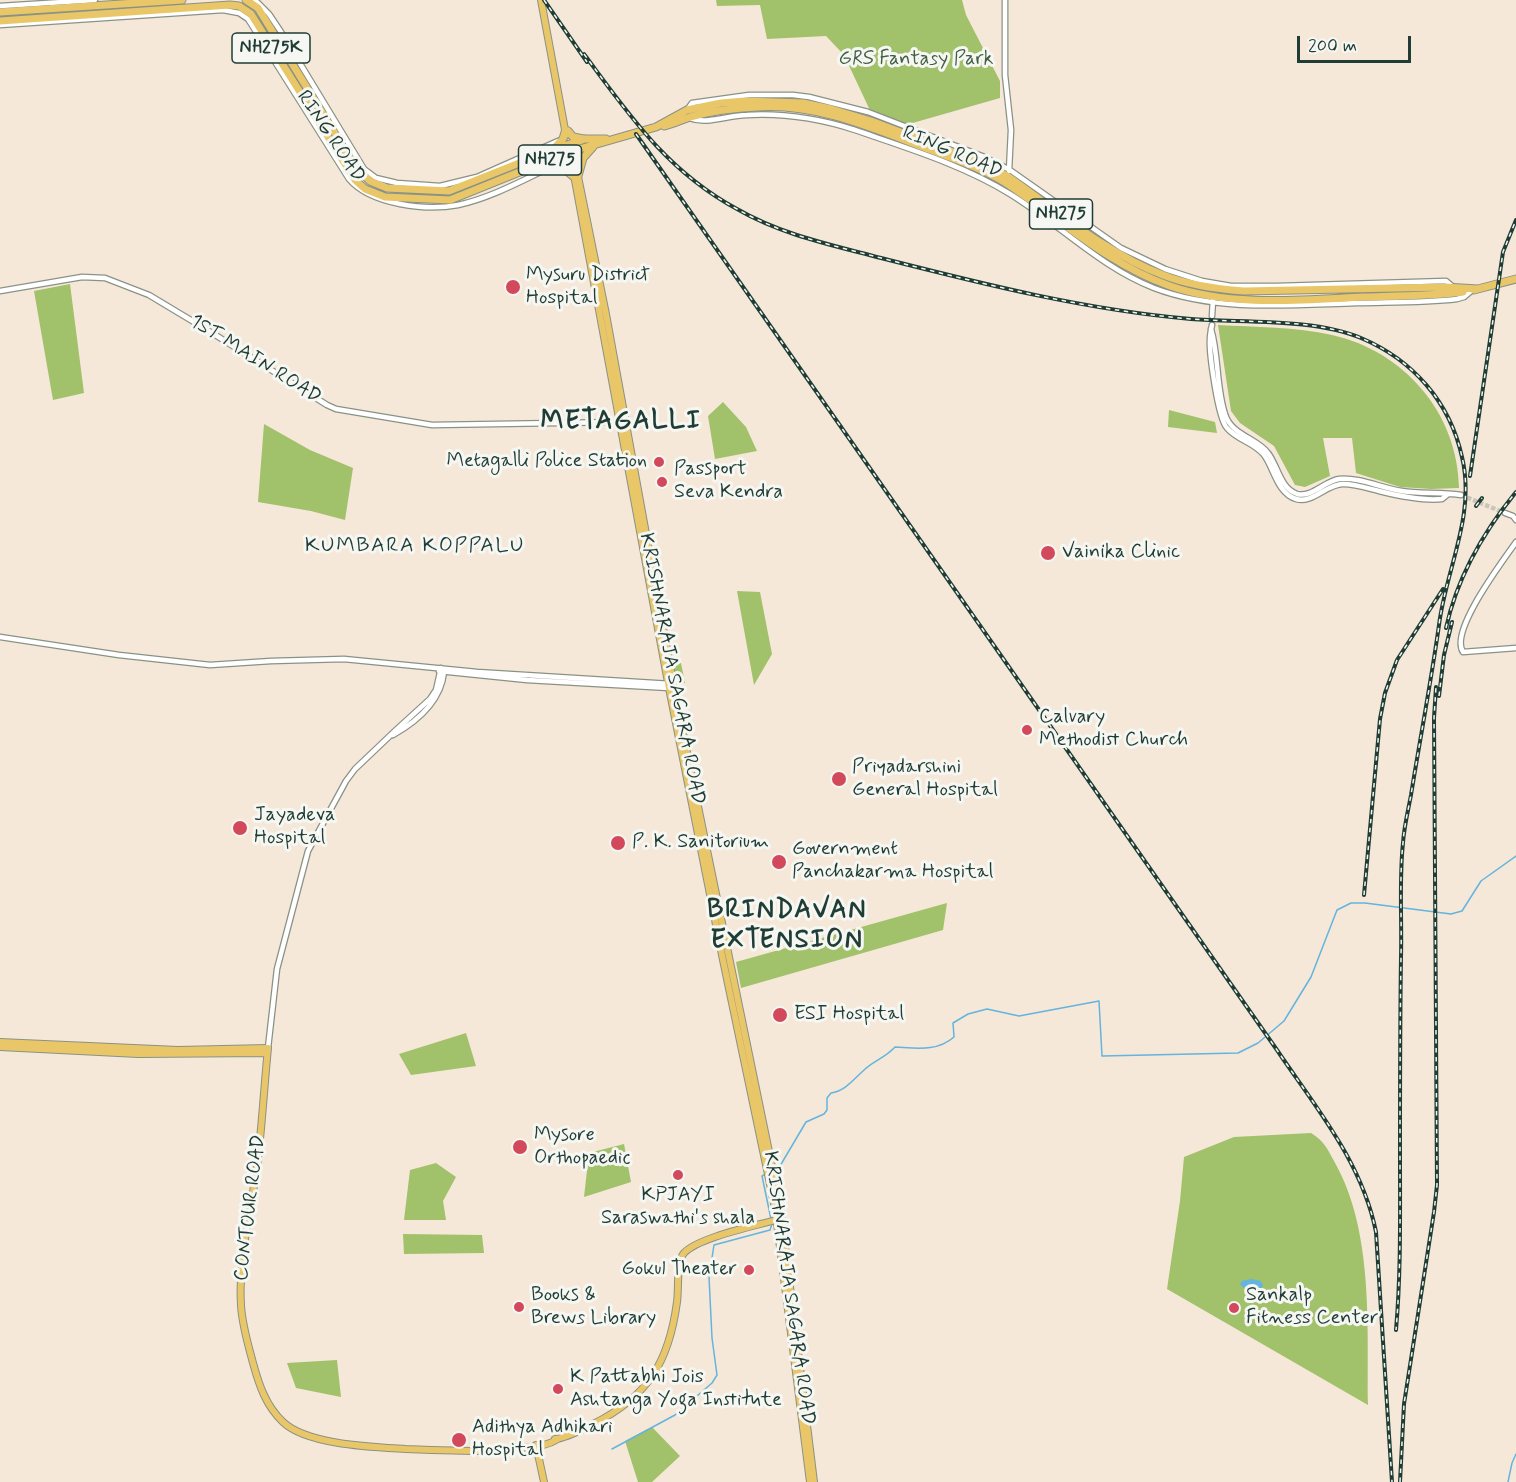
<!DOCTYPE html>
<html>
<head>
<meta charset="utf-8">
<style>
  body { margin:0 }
  #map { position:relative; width:1516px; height:1482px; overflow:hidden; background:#f5e8d8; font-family:Mynerve,sans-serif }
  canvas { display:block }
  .scale { position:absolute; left:1297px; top:36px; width:114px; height:27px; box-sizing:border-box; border:3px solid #1f3d34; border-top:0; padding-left:8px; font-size:18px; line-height:21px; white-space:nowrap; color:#1f3d34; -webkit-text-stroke:4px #f6f6f2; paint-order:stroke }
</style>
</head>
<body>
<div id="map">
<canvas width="1516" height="1482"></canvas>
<div class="scale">200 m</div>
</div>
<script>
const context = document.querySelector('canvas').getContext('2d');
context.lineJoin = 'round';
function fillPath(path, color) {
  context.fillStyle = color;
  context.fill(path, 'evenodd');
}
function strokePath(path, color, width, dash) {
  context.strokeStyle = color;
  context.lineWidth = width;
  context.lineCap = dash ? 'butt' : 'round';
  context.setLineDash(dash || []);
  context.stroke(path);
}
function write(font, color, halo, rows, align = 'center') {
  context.font = font + ' Mynerve,sans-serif';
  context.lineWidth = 6;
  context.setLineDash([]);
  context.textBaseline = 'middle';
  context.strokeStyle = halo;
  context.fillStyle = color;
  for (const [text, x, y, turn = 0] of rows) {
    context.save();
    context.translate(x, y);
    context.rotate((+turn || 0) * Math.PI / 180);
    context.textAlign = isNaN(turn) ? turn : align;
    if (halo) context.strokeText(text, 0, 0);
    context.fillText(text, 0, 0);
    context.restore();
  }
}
const green = new Path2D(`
  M716 0H962L966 15 1000 81V98L895 128 875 121 844 55 826 36 767 39 760 5 717 6Z
  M70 284 84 393 53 400 34 291Z
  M1218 325C1256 327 1295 327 1332 335 1404 351 1458 413 1459 488L1431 489 1400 487 1356 473 1352 438H1323L1330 476 1305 487 1295 485 1274 446 1240 423 1231 411Z
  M723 402 746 427 757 451 715 459 708 416Z
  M1169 410 1215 422 1217 433 1168 427Z
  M264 424 310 450 353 468 345 520 311 511 258 502Z
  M737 591 760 592 772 654 754 685Z
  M681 663 685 683H676L673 665Z
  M947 903 943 930 741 988 736 962Z
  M466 1033 476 1066 411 1075 399 1054Z
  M1311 1133C1324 1141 1327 1148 1334 1161 1374 1231 1367 1326 1368 1405L1167 1289 1180 1201 1184 1157 1234 1137Z
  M624 1144 631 1182 584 1197 589 1153Z
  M436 1163 456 1177 443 1201 446 1220H404L410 1170Z
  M403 1234 482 1235 484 1253 404 1254Z
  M337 1360 341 1397 296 1388 287 1363Z
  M652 1427 680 1456 652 1482H638L625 1441Z`);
const water = new Path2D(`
  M1251 1279 1261 1281 1263 1285 1257 1295 1248 1292 1240 1284 1242 1281Z`);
const stream = new Path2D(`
  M777 1171 806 1122 824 1114 827 1110V1098L831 1093C845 1091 853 1080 863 1071 873 1061 885 1058 895 1047 916 1048 937 1052 954 1037L953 1023 968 1014 987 1009 1019 1016 1099 1001 1102 1056 1238 1053 1258 1043 1284 1021 1311 977 1337 910 1351 903H1365L1451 914 1462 911 1481 881 1516 856
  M766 1174 762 1176 771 1219
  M612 1449 675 1415 712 1383 717 1375 712 1338 709 1277 714 1245 770 1230 772 1224
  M1508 1482 1512 1463 1516 1454`);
const minorTunnel = new Path2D(`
  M1461 495 1505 513`);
const minor = new Path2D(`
  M255 0 269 14 281 32 364 169 376 178 397 183 440 186 477 177 558 141
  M1005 0V75L1011 130 1009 171
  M0 6 95 0
  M0 25 223 10 239 13 248 19 349 179C371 205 427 211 458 205 491 198 523 180 553 166
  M687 110 692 103 749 95H793L809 97 868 112 982 156 1010 170 1121 248 1165 269 1202 281 1231 286H1277L1446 281 1453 287
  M689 118C707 125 728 115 747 115 783 113 821 119 855 130 907 148 963 165 1010 194 1059 224 1100 267 1154 288 1217 312 1290 305 1357 303 1390 302 1424 303 1457 299L1464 297 1471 291
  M0 291 82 277 105 278 149 295 209 331 327 405 336 409 432 425 622 422
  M1212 316 1213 300
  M1212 325C1211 330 1210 334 1210 339 1209 353 1218 419 1227 428 1237 440 1255 443 1264 455 1274 468 1277 493 1296 499 1312 504 1327 484 1343 484 1355 484 1367 488 1379 491 1399 496 1422 501 1442 499L1447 495
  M1211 329C1219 356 1216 387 1225 414 1231 435 1257 438 1268 453 1278 466 1280 488 1297 494 1311 498 1325 481 1339 479 1360 477 1381 488 1402 491 1421 494 1442 492 1461 495
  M1505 513 1513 516 1516 520
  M1516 542C1503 561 1449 631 1463 652L1516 648
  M0 637 119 655 210 665 271 661 344 659 477 672 671 684
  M439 671 527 680 669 688
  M393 735C418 721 441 700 444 672
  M268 1048 277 969 308 851 346 781 355 769 396 730 430 699 436 690 441 668`);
const major = new Path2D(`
  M541 0 566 135
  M572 147 606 314 677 704 780 1205 814 1482
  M569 148 669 688 723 960 775 1208 810 1482
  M0 1042 178 1050 268 1048C264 1088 262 1127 257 1166 251 1212 238 1258 241 1305 242 1325 248 1344 253 1363 259 1385 266 1406 283 1422 307 1445 374 1447 406 1449 433 1450 460 1451 487 1451 498 1451 508 1447 519 1448 531 1448 547 1446 558 1439
  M0 1047 138 1054 267 1053
  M555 1439C567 1438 581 1430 593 1424 648 1397 669 1362 677 1302 679 1288 676 1262 684 1253 699 1237 756 1226 779 1219
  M536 1445 544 1482`);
const highway = new Path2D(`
  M246 0 258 8 355 166 370 181 387 188 449 191 552 150 585 139H606
  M0 12 182 0
  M0 21 230 5 239 6 251 14 355 180 365 189 385 197 450 200 569 152 656 127 687 110 721 103 745 101 803 103 831 109 871 121 990 166 1007 176C1056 210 1107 254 1163 275 1188 285 1217 289 1244 291L1445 287 1478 289
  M664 126C673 124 681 120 690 117 712 111 734 108 757 107 815 103 870 127 923 147 951 158 980 167 1006 183 1061 219 1107 264 1170 286 1231 307 1300 300 1363 297 1396 296 1430 296 1463 292
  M568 131 573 137 584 139
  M554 148 563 139 565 132
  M545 164 561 166 574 177
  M578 176 583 158 593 147
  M1474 290 1516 279`);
const rail = new Path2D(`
  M544 0 587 62
  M584 54C630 116 667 171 737 209 782 235 832 245 881 258 983 284 1086 310 1191 319 1242 323 1314 318 1361 338 1413 360 1450 402 1462 457 1476 515 1446 569 1439 625 1431 682 1420 739 1411 795 1408 811 1404 827 1403 843 1399 880 1402 919 1401 957 1400 1024 1400 1091 1400 1158 1400 1216 1401 1273 1396 1330
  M636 134 1277 1050C1316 1108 1362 1162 1376 1232L1392 1482
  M1470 476 1503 252 1516 220
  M1476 506 1482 498
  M1446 628C1457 578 1484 531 1516 492
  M1439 696 1444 655 1452 622
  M1364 895 1380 719 1385 693 1397 660 1443 589
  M1400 1482 1404 1404 1434 1212 1437 1185 1434 718 1436 687`);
const markers = [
  [513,287,8,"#d1495b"],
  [659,462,6,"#d1495b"],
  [662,482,6,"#d1495b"],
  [1048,553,8,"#d1495b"],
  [1027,730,6,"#d1495b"],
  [839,779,8,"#d1495b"],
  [240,828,8,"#d1495b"],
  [618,843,8,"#d1495b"],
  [779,862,8,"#d1495b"],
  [780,1015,8,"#d1495b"],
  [520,1147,8,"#d1495b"],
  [678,1175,6,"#d1495b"],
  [749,1270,6,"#d1495b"],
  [519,1307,6,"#d1495b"],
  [1234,1308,6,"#d1495b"],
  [558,1389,6,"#d1495b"],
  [459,1440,8,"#d1495b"]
];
const shields = [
  [271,48,78],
  [550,160,63],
  [1061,214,63]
];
const shieldNames = [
  ["NH275K",271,48],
  ["NH275",550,160],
  ["NH275",1061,214]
];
const parkNames = [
  ["GRS Fantasy Park",916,60]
];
const streetNames = [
  ["RING ROAD",330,137,56],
  ["RING ROAD",952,153,23],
  ["1ST MAIN ROAD",255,360,32],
  ["KRISHNARAJA SAGARA ROAD",671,669,79],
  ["CONTOUR ROAD",251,1208,-83],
  ["KRISHNARAJA SAGARA ROAD",788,1288,82]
];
const poiNames = [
  ["Mysuru District",526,276],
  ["Hospital",526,299],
  ["Metagalli Police Station",647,462,"right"],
  ["Passport",674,470],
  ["Seva Kendra",674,493],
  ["Vainika Clinic",1062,553],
  ["Calvary",1039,718],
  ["Methodist Church",1039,741],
  ["Priyadarshini",852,768],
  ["General Hospital",852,791],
  ["Jayadeva",254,816],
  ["Hospital",254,839],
  ["P. K. Sanitorium",632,843],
  ["Government",792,850],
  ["Panchakarma Hospital",792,873],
  ["ESI Hospital",794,1015],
  ["Mysore",534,1136],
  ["Orthopaedic",534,1159],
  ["KPJAYI",678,1196,"center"],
  ["Saraswathi's shala",678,1219,"center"],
  ["Gokul Theater",737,1270,"right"],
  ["Books &",531,1296],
  ["Brews Library",531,1319],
  ["Sankalp",1246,1296],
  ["Fitness Center",1246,1319],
  ["K Pattabhi Jois",570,1378],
  ["Ashtanga Yoga Institute",570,1401],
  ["Adithya Adhikari",472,1428],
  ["Hospital",472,1451]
];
const neighbourhoodNames = [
  ["KUMBARA KOPPALU",415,547]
];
const districtNames = [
  ["METAGALLI",621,423],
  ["BRINDAVAN",787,912],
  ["EXTENSION",787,942]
];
fillPath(green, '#a1c16a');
fillPath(water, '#63b4de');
strokePath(stream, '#63b4de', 1.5);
strokePath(minorTunnel, '#cac6b7', 4.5, [4.5, 2]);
strokePath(minor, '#8a9286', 7);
strokePath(major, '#8a9286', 8);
strokePath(highway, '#8a9286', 9);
strokePath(minor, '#fff', 4.5);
strokePath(major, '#e9c769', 6);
strokePath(highway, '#e9c769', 7);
strokePath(rail, '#1f3d34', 4);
strokePath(rail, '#f6f6f2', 1.5, [4.5]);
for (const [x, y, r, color] of markers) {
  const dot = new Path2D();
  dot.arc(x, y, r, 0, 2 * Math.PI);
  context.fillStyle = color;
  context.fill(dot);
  strokePath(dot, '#f6f6f2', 2);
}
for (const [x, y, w] of shields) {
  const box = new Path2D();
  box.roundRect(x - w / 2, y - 15, w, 30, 4.5);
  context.fillStyle = '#f6f6f2';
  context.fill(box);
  strokePath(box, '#1f3d34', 1.5);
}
write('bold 18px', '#1f3d34', null, shieldNames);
write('20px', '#405e42', '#f6f6f2', parkNames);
write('20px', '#1f3d34', '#f6f6f2', streetNames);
write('20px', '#1f3d34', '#f6f6f2', poiNames, 'left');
context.letterSpacing = '1.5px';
write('21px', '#1f3d34', '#f6f6f2', neighbourhoodNames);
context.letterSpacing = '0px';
context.letterSpacing = '1.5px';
write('bold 26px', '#1f3d34', '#f6f6f2', districtNames);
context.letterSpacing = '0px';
</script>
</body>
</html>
